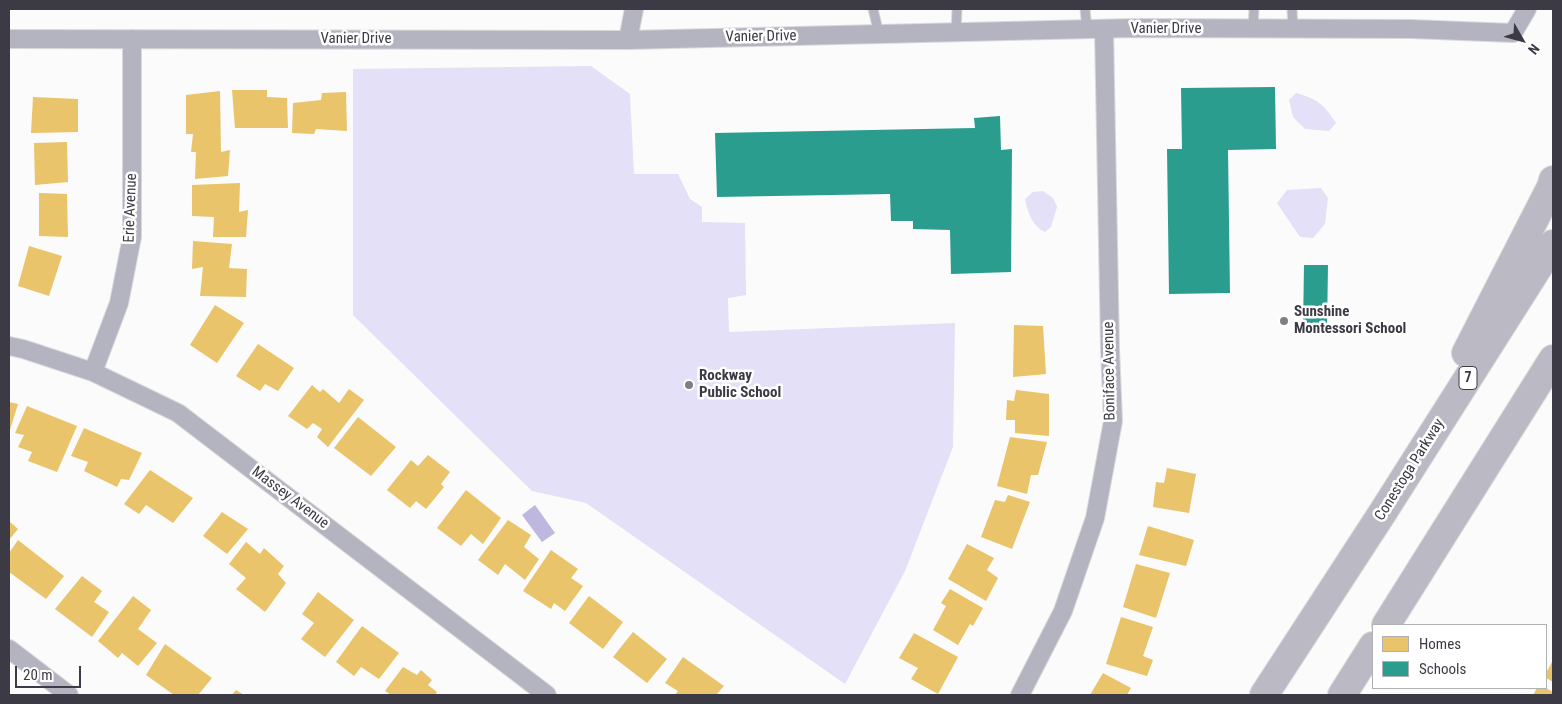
<!DOCTYPE html>
<html>
<head>
<meta charset="utf-8">
<style>
  body { margin:0 }
  #map { position:relative; width:1562px; height:704px; overflow:hidden; background:#fbfbfb; font-family:"Roboto Condensed",sans-serif }
  canvas { display:block }
  .frame { position:absolute; inset:0; border:10px solid #3c3b45; pointer-events:none }
  .legend { position:absolute; left:1372px; top:624px; width:175px; height:65px; box-sizing:border-box; background:#fff; border:1px solid #b1b1b5; margin:0; padding:6px 9px; list-style:none; font-size:15px; color:#3c3b45 }
  .legend li { display:flex; align-items:center; gap:10px; height:25px }
  .legend b { width:25px; border:1px solid #b1b1b5 }
  .north { position:absolute; left:1497px; top:15px; width:50px; height:50px; -webkit-text-stroke:4px #fff; paint-order:stroke; rotate:128deg; font-size:14px; font-weight:700; line-height:20px; text-align:center; color:#3c3b45 }
  .north::after { content:''; display:block; margin:auto; width:18px; height:22px; background:#3c3b45; clip-path:polygon(50% 0,100% 100%,50% 72%,0 100%) }
  .scale { position:absolute; left:15px; top:666px; width:66px; height:22px; box-sizing:border-box; border:2px solid #3c3b45; border-top:0; padding-left:6px; font-size:15px; line-height:18px; white-space:nowrap; color:#3c3b45; -webkit-text-stroke:4px #fff; paint-order:stroke }
</style>
</head>
<body>
<div id="map">
<canvas width="1562" height="704"></canvas>
<div class="frame"></div>
<ul class="legend">
<li><b style="height:14px;background:#e9c46a"></b>Homes</li>
<li><b style="height:14px;background:#2a9d8f"></b>Schools</li>
</ul>
<div class="north">N</div>
<div class="scale">20 m</div>
</div>
<script>
const context = document.querySelector('canvas').getContext('2d');
context.lineJoin = 'round';
function fillPath(path, color) {
  context.fillStyle = color;
  context.fill(path, 'evenodd');
}
function strokePath(path, color, width, dash) {
  context.strokeStyle = color;
  context.lineWidth = width;
  context.lineCap = dash ? 'butt' : 'round';
  context.setLineDash(dash || []);
  context.stroke(path);
}
function write(font, color, halo, rows, align = 'center') {
  context.font = font + ' "Roboto Condensed",sans-serif';
  context.lineWidth = 5;
  context.setLineDash([]);
  context.textBaseline = 'middle';
  context.strokeStyle = halo;
  context.fillStyle = color;
  for (const [text, x, y, turn = 0] of rows) {
    context.save();
    context.translate(x, y);
    context.rotate((+turn || 0) * Math.PI / 180);
    context.textAlign = isNaN(turn) ? turn : align;
    if (halo) context.strokeText(text, 0, 0);
    context.fillText(text, 0, 0);
    context.restore();
  }
}
const green = new Path2D(`
  M591 66 630 94 634 174H678L690 199 702 207V222L745 223 746 295 728 298 729 332 955 323 953 447 905 571 845 684 586 503 532 491 353 315V69Z
  M1296 93C1317 99 1324 104 1336 123L1329 131 1305 129 1293 117 1289 100Z
  M1321 188 1328 198 1325 224 1313 238 1300 237 1277 203 1287 190Z
  M1043 191 1053 198 1057 207 1051 227 1045 232C1032 226 1028 213 1025 199L1033 192Z`);
const water = new Path2D(`
  M535 505 555 533 542 542 522 515Z`);
const homes = new Path2D(`
  M232 90H267V97L287 98 288 128H235Z
  M220 91 221 152 230 150 228 176 195 179 196 152H191L193 134H186V95Z
  M346 92 347 131 316 129 314 134 292 133 293 103 321 100 322 93Z
  M33 97 78 99V132L31 133Z
  M67 142 68 182 35 185 34 143Z
  M240 183 239 212 248 210 246 237H213L214 217 192 216V185Z
  M39 193 67 194 68 237 39 236Z
  M193 241 232 244 229 268 247 269 246 297 200 296 203 267 192 269Z
  M29 246 62 256 49 296 18 286Z
  M215 305 244 323 217 363 190 345Z
  M1014 325 1043 326 1046 374 1013 377Z
  M258 344 294 368 278 391 265 384 260 391 236 376Z
  M312 385 320 392 323 389 339 403 349 389 364 400 328 447 317 437 322 429 313 423 307 429 288 416Z
  M1016 390 1049 394V436L1015 433V420H1006L1007 400 1014 401Z
  M9 402 18 404 9 433Z
  M27 406 77 426 57 472 28 461 32 452 18 447 24 435 15 433Z
  M358 417 396 447 371 476 334 448Z
  M84 428 142 453 129 480 121 479 117 487 84 471 88 462 71 456Z
  M1010 437 1047 442 1038 475H1031L1027 494 997 486Z
  M428 455 450 472 441 484 444 487 426 509 416 501 410 508 387 490 411 460 418 466Z
  M1167 468 1196 474 1189 513 1153 507 1156 482 1164 483Z
  M150 470 193 498 173 523 146 505 139 514 124 504Z
  M466 490 501 518 483 544 471 534 461 546 437 528Z
  M1008 495 1030 502 1012 549 981 537 995 500 1005 502Z
  M222 512 248 529 227 554 203 536Z
  M508 520 531 535 524 547 539 559 525 580 505 564 498 575 478 560Z
  M9 521 18 529 9 540Z
  M1148 526 1194 540 1186 566 1139 555Z
  M18 540 64 576 46 599 9 572V553Z
  M246 542 260 554 264 548 284 566 278 574 286 583 265 612 236 589 246 578 229 564Z
  M967 544 994 558 987 570 998 578 986 601 948 579Z
  M551 550 578 569 571 578 583 586 565 611 554 603 551 609 523 591Z
  M1136 564 1170 573 1156 618 1123 607Z
  M82 576 102 591 94 602 109 612 92 637 55 609Z
  M950 589 983 608 973 626 970 624 958 645 933 630 946 606 941 603Z
  M318 592 354 620 325 657 301 639 314 623 302 614Z
  M133 596 151 610 138 629 157 643 138 666 122 653 118 658 98 641Z
  M589 596 623 622 603 649 569 623Z
  M1121 617 1153 627 1143 656 1153 660 1147 676 1106 664Z
  M362 626 399 653 379 679 361 667 354 676 336 662Z
  M633 632 667 659 647 683 613 657Z
  M914 633 958 657 938 694 911 679 918 668 899 658Z
  M165 644 212 678 198 695H174L146 675Z
  M683 657 724 686 716 695H675L678 691 665 683Z
  M1553 660V682L1546 678V673Z
  M403 667 417 675 421 670 432 680 428 685 437 692 435 695H391L385 691Z
  M1103 673 1131 688 1127 695H1090Z
  M1537 688H1546L1553 692V695H1533Z
  M236 690 244 695H232Z`);
const schools = new Path2D(`
  M1275 87 1276 149 1228 150 1230 293 1169 294 1167 149H1182L1181 88Z
  M1000 116 1001 150 1012 149 1011 272 951 274 950 230 913 229V221H891L890 194 717 197 715 133 975 128 974 118Z
  M1304 265H1328L1327 329H1303Z`);
const lane = new Path2D(`
  M873 9 879 34
  M1085 9 1087 30
  M1292 9 1293 29
  M1253 29 1254 9
  M956 33 957 9`);
const street = new Path2D(`
  M9 39 628 40 1134 28 1411 29 1513 33 1527 9
  M628 40 634 9
  M9 346 23 349 93 372 178 413 547 695
  M93 372 119 303 132 237V39
  M9 649 69 695
  M1020 695 1063 611 1095 518 1113 421 1110 349 1104 29`);
const highway = new Path2D(`
  M1466 353 1551 187 1553 180
  M1386 625 1553 359
  M1264 695 1383 512 1553 244
  M1342 695 1373 646`);
const markers = [
  [1284,321,5,"#7f7e85"],
  [689,385,5,"#7f7e85"]
];
const shields = [
  [1468,378,18]
];
const shieldNames = [
  ["7",1468,378]
];
const streetNames = [
  ["Vanier Drive",1166,29],
  ["Vanier Drive",761,37,-1],
  ["Vanier Drive",356,39],
  ["Erie Avenue",131,208,-88],
  ["Boniface Avenue",1110,371,-91],
  ["Conestoga Parkway",1410,470,-58],
  ["Massey Avenue",290,498,37]
];
const poiNames = [
  ["Sunshine",1294,312],
  ["Montessori School",1294,329],
  ["Rockway",699,376],
  ["Public School",699,393]
];
fillPath(green, '#e3e0f7');
fillPath(water, '#beb7e0');
fillPath(homes, '#e9c46a');
fillPath(schools, '#2a9d8f');
strokePath(lane, '#d9d8da', 11);
strokePath(street, '#d9d8da', 20);
strokePath(highway, '#d9d8da', 30);
strokePath(lane, '#b4b3c0', 9);
strokePath(street, '#b4b3c0', 18);
strokePath(highway, '#bbb9c4', 28);
for (const [x, y, r, color] of markers) {
  const dot = new Path2D();
  dot.arc(x, y, r, 0, 2 * Math.PI);
  context.fillStyle = color;
  context.fill(dot);
  strokePath(dot, '#fff', 2);
}
for (const [x, y, w] of shields) {
  const box = new Path2D();
  box.roundRect(x - w / 2, y - 11.5, w, 23, 4);
  context.fillStyle = '#fff';
  context.fill(box);
  strokePath(box, '#3c3b45', 1);
}
write('bold 14px', '#3c3b45', null, shieldNames);
write('15px', '#3c3b45', '#fff', streetNames);
write('bold 15px', '#3c3b45', '#fff', poiNames, 'left');
</script>
</body>
</html>
